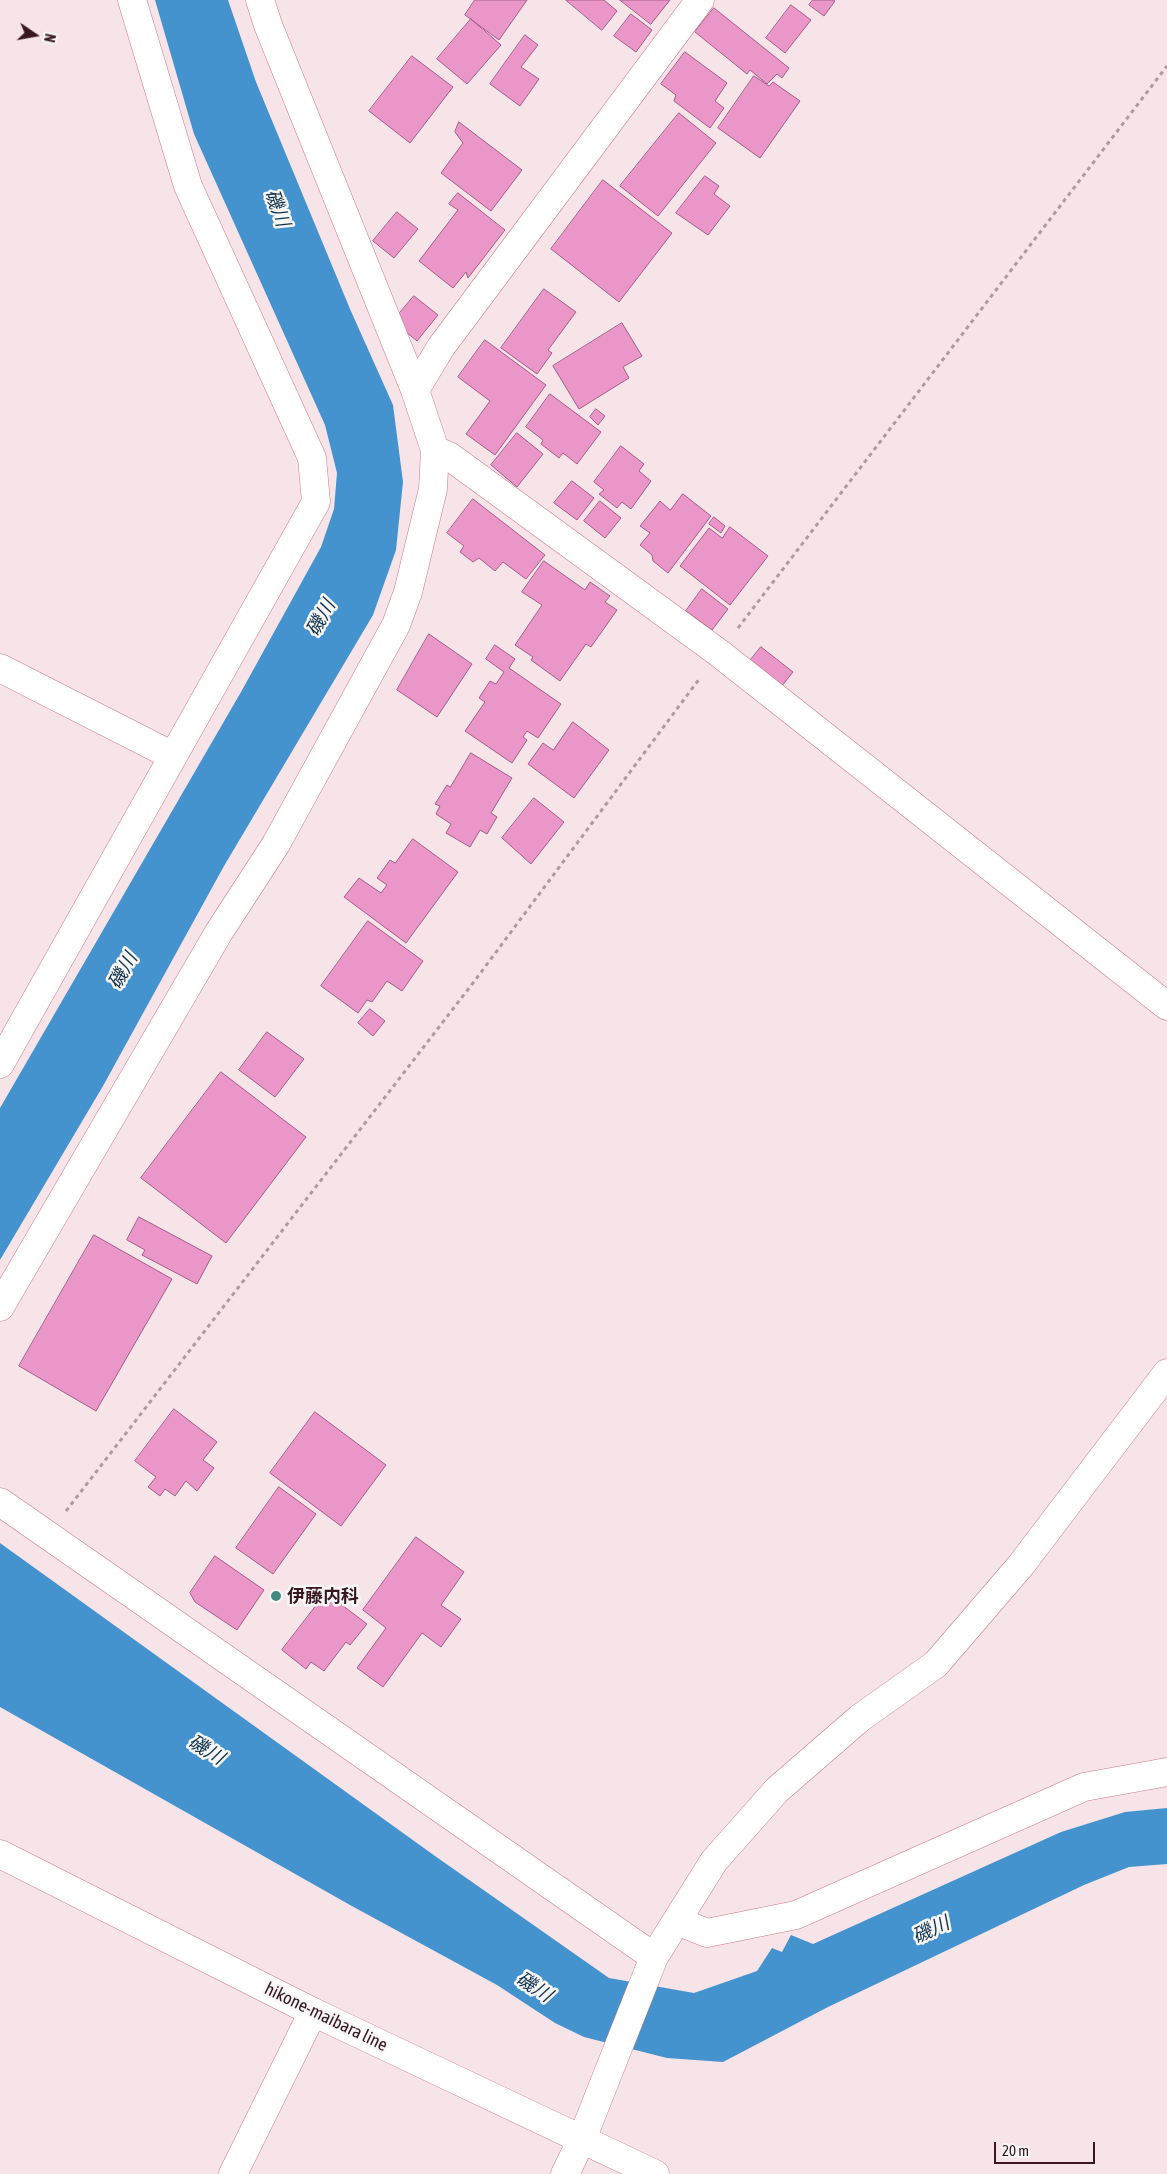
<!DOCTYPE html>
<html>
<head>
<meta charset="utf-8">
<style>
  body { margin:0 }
  #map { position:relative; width:1167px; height:2174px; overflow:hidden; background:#f7e4e8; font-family:"Asap Condensed",sans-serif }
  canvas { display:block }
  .north { position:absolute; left:10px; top:10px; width:50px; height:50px; -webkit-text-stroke:4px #f7f7f7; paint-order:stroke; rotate:102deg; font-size:14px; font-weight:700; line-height:20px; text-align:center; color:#381721 }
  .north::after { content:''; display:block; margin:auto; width:18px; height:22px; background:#381721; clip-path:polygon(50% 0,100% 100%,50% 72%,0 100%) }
  .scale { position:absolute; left:994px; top:2142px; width:101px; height:22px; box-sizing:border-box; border:2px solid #381721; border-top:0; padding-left:6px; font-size:15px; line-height:18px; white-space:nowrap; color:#381721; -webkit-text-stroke:4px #f7f7f7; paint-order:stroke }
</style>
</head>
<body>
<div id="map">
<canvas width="1167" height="2174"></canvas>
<div class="north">N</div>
<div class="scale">20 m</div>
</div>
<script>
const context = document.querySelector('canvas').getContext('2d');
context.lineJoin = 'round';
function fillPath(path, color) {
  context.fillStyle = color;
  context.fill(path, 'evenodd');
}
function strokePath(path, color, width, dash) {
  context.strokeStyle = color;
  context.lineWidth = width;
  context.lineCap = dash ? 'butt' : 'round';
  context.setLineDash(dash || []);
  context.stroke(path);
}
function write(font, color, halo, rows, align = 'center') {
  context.font = font + ' "Asap Condensed","Noto Sans JP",sans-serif';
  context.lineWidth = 5;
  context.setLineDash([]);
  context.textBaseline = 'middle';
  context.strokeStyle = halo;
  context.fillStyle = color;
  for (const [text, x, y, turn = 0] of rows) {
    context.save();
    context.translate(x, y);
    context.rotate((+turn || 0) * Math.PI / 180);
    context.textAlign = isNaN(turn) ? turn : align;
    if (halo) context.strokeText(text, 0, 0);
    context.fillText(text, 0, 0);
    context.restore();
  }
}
const water = new Path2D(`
  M155 0H228L256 82 350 309 393 405 403 482 396 550 373 615 224 866 103 1086 0 1260V1108L241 692 321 547 334 509 337 473 325 425 194 134Z
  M0 1543 435 1856 609 1978 694 1993 757 1971 772 1948 782 1952 791 1935 813 1944 1061 1832 1125 1812 1167 1808V1864L1129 1867 1084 1885 828 2007 723 2062 667 2058 584 2037 555 2023 497 1985 350 1905 0 1707Z`);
const building = new Path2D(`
  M475 0H527L499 40 465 15Z
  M566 0H604L617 11 602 30Z
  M620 0H670L651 24Z
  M813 0H833L835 1 824 16 809 5Z
  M791 5 811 20 785 53 766 38Z
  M714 8 789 68 782 78 777 74 767 84 750 70 747 74 695 32Z
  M631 14 652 30 636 52 614 36Z
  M471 19 501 45 467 84 437 59Z
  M525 35 538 45 521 67 539 79 520 106 490 84Z
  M685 52 727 83 715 101 724 108 710 128 674 101 676 95 661 84Z
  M412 56 453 87 410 143 369 111Z
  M754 76 769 86 773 82 800 101 760 158 718 128Z
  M679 113 716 143 658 216 620 186Z
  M459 122 522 170 491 211 441 173 463 143 455 132Z
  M705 176 719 186 714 194 730 206 708 235 676 213Z
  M603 180 672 233 619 302 551 249Z
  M458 193 505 230 468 278 466 272 453 288 419 261 458 210 449 204Z
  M397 212 418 229 394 258 373 241Z
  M544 289 576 312 548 350 552 353 537 374 501 348Z
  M414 296 438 315 417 341 393 321Z
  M622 323 642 356 623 367 629 378 579 409 553 366Z
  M485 340 546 385 495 455 466 434 490 401 458 377Z
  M550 394 601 432 577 464 563 453 559 458 541 444 543 440 526 427Z
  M596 409 605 416 598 425 590 417Z
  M517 433 543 454 517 487 491 465Z
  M621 446 644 464 639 471 651 481 631 509 622 502 617 508 599 494 604 490 594 482Z
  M572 481 594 498 577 520 554 503Z
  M683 494 711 516 668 573 653 561 652 555 640 545 650 533 640 526 660 501 670 510Z
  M473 499 545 555 526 579 503 562 495 571 479 558 473 562 460 552 464 546 447 533Z
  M600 501 621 518 605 538 584 521Z
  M714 517 725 526 721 533 709 524Z
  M730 527 768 556 730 605 680 566 709 528 722 538Z
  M544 561 585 590 590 582 610 596 605 602 617 610 591 647 586 644 560 681 531 660 533 657 515 645 542 605 522 592Z
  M702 589 728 609 712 630 686 611Z
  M429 634 472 664 437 717 397 690Z
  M495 645 515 659 509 668 561 704 538 738 527 731 523 737 527 740 512 763 465 731 485 702 479 698 490 681 496 684 504 672 486 659Z
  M761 647 793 672 777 692 745 667Z
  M573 722 609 750 574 798 528 764 543 743 553 750Z
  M471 753 512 778 491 813 497 817 487 834 480 830 470 847 446 833 451 824 436 814 440 806 435 804 447 785 450 787Z
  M534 798 564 822 531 864 502 838Z
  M413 839 458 872 406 943 344 897 359 878 381 893 387 885 377 878 390 860 395 863Z
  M368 921 423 961 402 991 387 981 372 1002 367 1000 358 1013 321 986Z
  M370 1009 385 1021 373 1036 358 1023Z
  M267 1032 304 1059 275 1097 239 1070Z
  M221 1072 306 1137 226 1243 141 1178Z
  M139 1217 212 1256 197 1284 142 1255 145 1250 127 1240Z
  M94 1235 172 1279 96 1411 19 1366Z
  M174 1409 217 1442 203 1460 214 1468 197 1491 186 1481 175 1496 165 1489 160 1496 148 1487 156 1477 135 1461Z
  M315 1412 386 1465 341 1526 270 1473Z
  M279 1487 316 1514 273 1574 236 1548Z
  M416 1537 464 1572 441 1605 461 1619 441 1647 422 1633 383 1687 357 1668 386 1628 363 1610Z
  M215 1556 264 1590 237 1630 195 1602 190 1593Z
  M326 1593 367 1624 350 1645 346 1642 324 1671 311 1662 306 1669 282 1650Z`);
const path = new Path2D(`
  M738 628 1167 66
  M66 1511 473 983 700 678`);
const street = new Path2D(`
  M415 390 441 347 700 0
  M435 450 449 456 719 653 1167 1006
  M0 668 173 756
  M0 1064 316 502 312 458 188 186 132 0
  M0 1307 219 932 276 844 396 625 408 592 433 489 435 450 415 390 268 25 260 0
  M0 1502 654 1957
  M677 1921 707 1933 796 1915 1084 1787 1167 1772
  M233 2174 313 2012`);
const secondary = new Path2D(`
  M0 1854 313 2012 655 2174
  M565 2174 582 2139 654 1957 714 1861 777 1790 860 1718 936 1664 1021 1565 1167 1373`);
const markers = [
  [276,1596,6,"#44897f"]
];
const poiNames = [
  ["伊藤内科",287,1596]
];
const streetNames = [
  ["hikone-maibara line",326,2017,26]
];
const waterNames = [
  ["磯川",277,208,70],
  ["磯川",321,618,-61],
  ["磯川",123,971,-61],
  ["磯川",206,1750,31],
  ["磯川",931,1930,-25],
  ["磯川",534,1987,33]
];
fillPath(water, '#4493ce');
fillPath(building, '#ea96c8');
strokePath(building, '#a35d88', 1);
strokePath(street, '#cd798e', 29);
strokePath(secondary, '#cd798e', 29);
strokePath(path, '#b1999f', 3, [4, 4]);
strokePath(street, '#fff', 28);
strokePath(secondary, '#fff', 28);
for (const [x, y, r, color] of markers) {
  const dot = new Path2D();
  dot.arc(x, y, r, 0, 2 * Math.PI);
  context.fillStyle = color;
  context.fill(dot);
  strokePath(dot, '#f7f7f7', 2);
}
write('bold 18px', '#381721', '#f7f7f7', poiNames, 'left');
write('18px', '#381721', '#f7f7f7', streetNames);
write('italic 19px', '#12334c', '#f7f7f7', waterNames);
</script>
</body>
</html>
